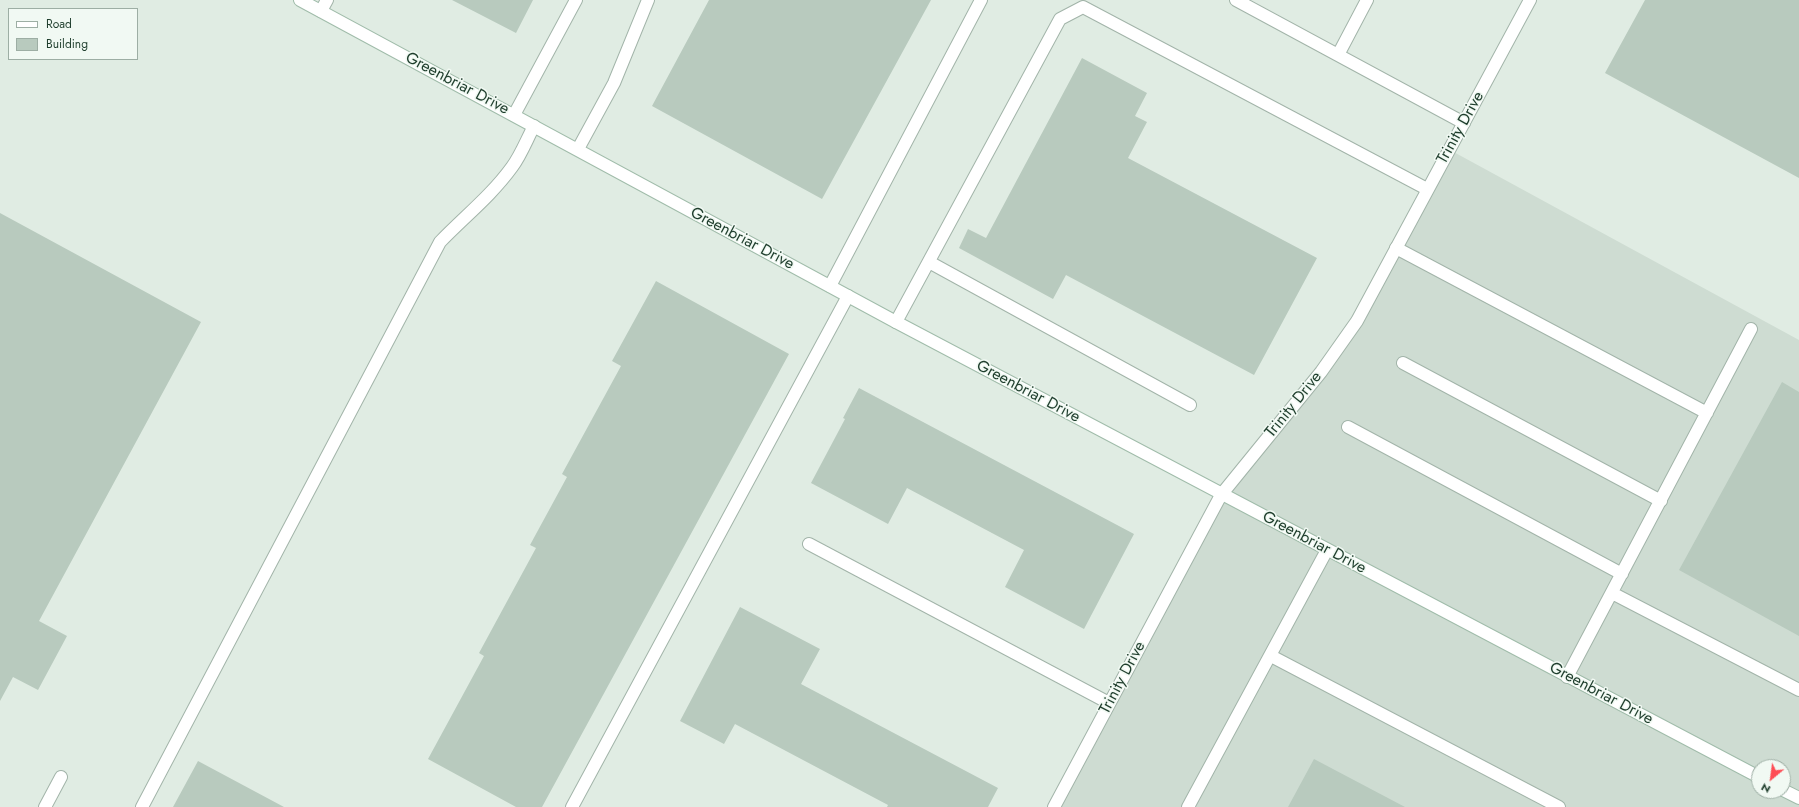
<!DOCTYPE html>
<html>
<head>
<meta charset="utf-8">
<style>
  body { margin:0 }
  #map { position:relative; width:1799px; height:807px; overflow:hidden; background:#e0ece3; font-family:Jost,sans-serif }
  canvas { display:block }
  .legend { position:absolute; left:8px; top:8px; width:130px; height:52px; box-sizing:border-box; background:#f1f9f3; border:1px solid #9daea4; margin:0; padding:5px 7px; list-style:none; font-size:12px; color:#1f3e2d }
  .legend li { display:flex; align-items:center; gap:8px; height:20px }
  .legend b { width:20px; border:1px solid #9daea4 }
  .north { position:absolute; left:1751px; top:759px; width:40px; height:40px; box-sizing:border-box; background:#f1f9f3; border:1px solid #9daea4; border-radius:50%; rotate:209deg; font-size:11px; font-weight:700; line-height:16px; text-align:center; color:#1f3e2d }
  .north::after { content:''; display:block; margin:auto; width:14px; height:18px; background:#fe4d55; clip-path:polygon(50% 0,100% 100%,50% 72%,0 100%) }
</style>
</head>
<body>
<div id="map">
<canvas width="1799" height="807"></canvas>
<ul class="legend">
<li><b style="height:5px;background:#fff"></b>Road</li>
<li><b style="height:11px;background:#b8cabe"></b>Building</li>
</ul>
<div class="north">N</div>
</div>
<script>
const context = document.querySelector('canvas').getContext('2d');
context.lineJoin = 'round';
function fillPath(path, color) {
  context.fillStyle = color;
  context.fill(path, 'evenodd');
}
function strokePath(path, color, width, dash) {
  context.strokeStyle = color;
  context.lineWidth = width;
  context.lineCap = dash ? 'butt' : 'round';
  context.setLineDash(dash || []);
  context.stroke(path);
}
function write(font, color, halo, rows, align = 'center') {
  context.font = font + ' Jost,sans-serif';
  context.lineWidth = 3;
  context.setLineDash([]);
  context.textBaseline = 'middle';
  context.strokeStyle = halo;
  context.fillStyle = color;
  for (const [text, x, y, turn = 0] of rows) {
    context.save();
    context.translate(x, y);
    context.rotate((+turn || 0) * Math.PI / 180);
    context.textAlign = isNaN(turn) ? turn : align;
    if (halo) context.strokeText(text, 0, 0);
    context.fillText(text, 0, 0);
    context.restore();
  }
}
const built = new Path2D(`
  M1450 150 1799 340V807H1054L1221 495 1321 372ZM1759 767H1783V791H1759Z`);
const building = new Path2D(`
  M452 0H533L516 33Z
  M709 0H931L822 199 652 106Z
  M1645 0H1799V178L1605 73Z
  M1082 58 1147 93 1135 116 1147 122 1128 158 1317 258 1254 375 1066 275 1053 299 959 248 968 229 986 238Z
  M0 213 201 322 39 621 67 636 38 690 13 677 0 701Z
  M656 281 789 354 542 807H516L428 759 484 656 479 653 536 548 530 545 567 477 562 474 621 366 612 361Z
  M1782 382 1799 392V636L1679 570Z
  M859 388 1134 534 1084 629 1005 587 1024 550 907 488 888 524 811 483 845 419 843 418Z
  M740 607 820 649 801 684 998 788 988 807H887L888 805 735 724 724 744 680 721Z
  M1314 759 1405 807H1288Z
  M198 761 284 807H173Z`);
const lane = new Path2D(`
  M1236 0 1464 123
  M321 11 327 0
  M1338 55 1367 0
  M514 115 576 0
  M578 149 614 83 648 0
  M1396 248 1707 413
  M929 262 1190 405
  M830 286 981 0
  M896 322 1060 19 1083 7 1427 189
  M1403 363 1661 501
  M1348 427 1622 574
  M809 544 1109 703
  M1612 593 1799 690
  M1271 656 1559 807
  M1567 677 1751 329
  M45 807 61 777
  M142 807 440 242C464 217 491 196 512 167 521 155 527 139 534 126
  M572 807 848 296
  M1188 807 1327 550`);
const street = new Path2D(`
  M1054 807 1221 495 1321 372 1357 321 1530 0`);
const secondary = new Path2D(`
  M300 0 896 322 1759 777
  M1783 790 1799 798`);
const streetNames = [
  ["Greenbriar Drive",457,84,28],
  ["Trinity Drive",1461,128,-61],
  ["Greenbriar Drive",742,239,28],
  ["Greenbriar Drive",1028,392,28],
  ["Trinity Drive",1294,405,-51],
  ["Greenbriar Drive",1314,543,28],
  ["Trinity Drive",1123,678,-62],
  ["Greenbriar Drive",1601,694,28]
];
fillPath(built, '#cedcd2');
fillPath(building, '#b8cabe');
strokePath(lane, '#a2b4a9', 14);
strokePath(street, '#a2b4a9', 14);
strokePath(secondary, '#a0bcaa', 14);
strokePath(lane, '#fff', 12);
strokePath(street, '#fff', 12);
strokePath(secondary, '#fff', 12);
write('16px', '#1f3e2d', '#f1f9f3', streetNames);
</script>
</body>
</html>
